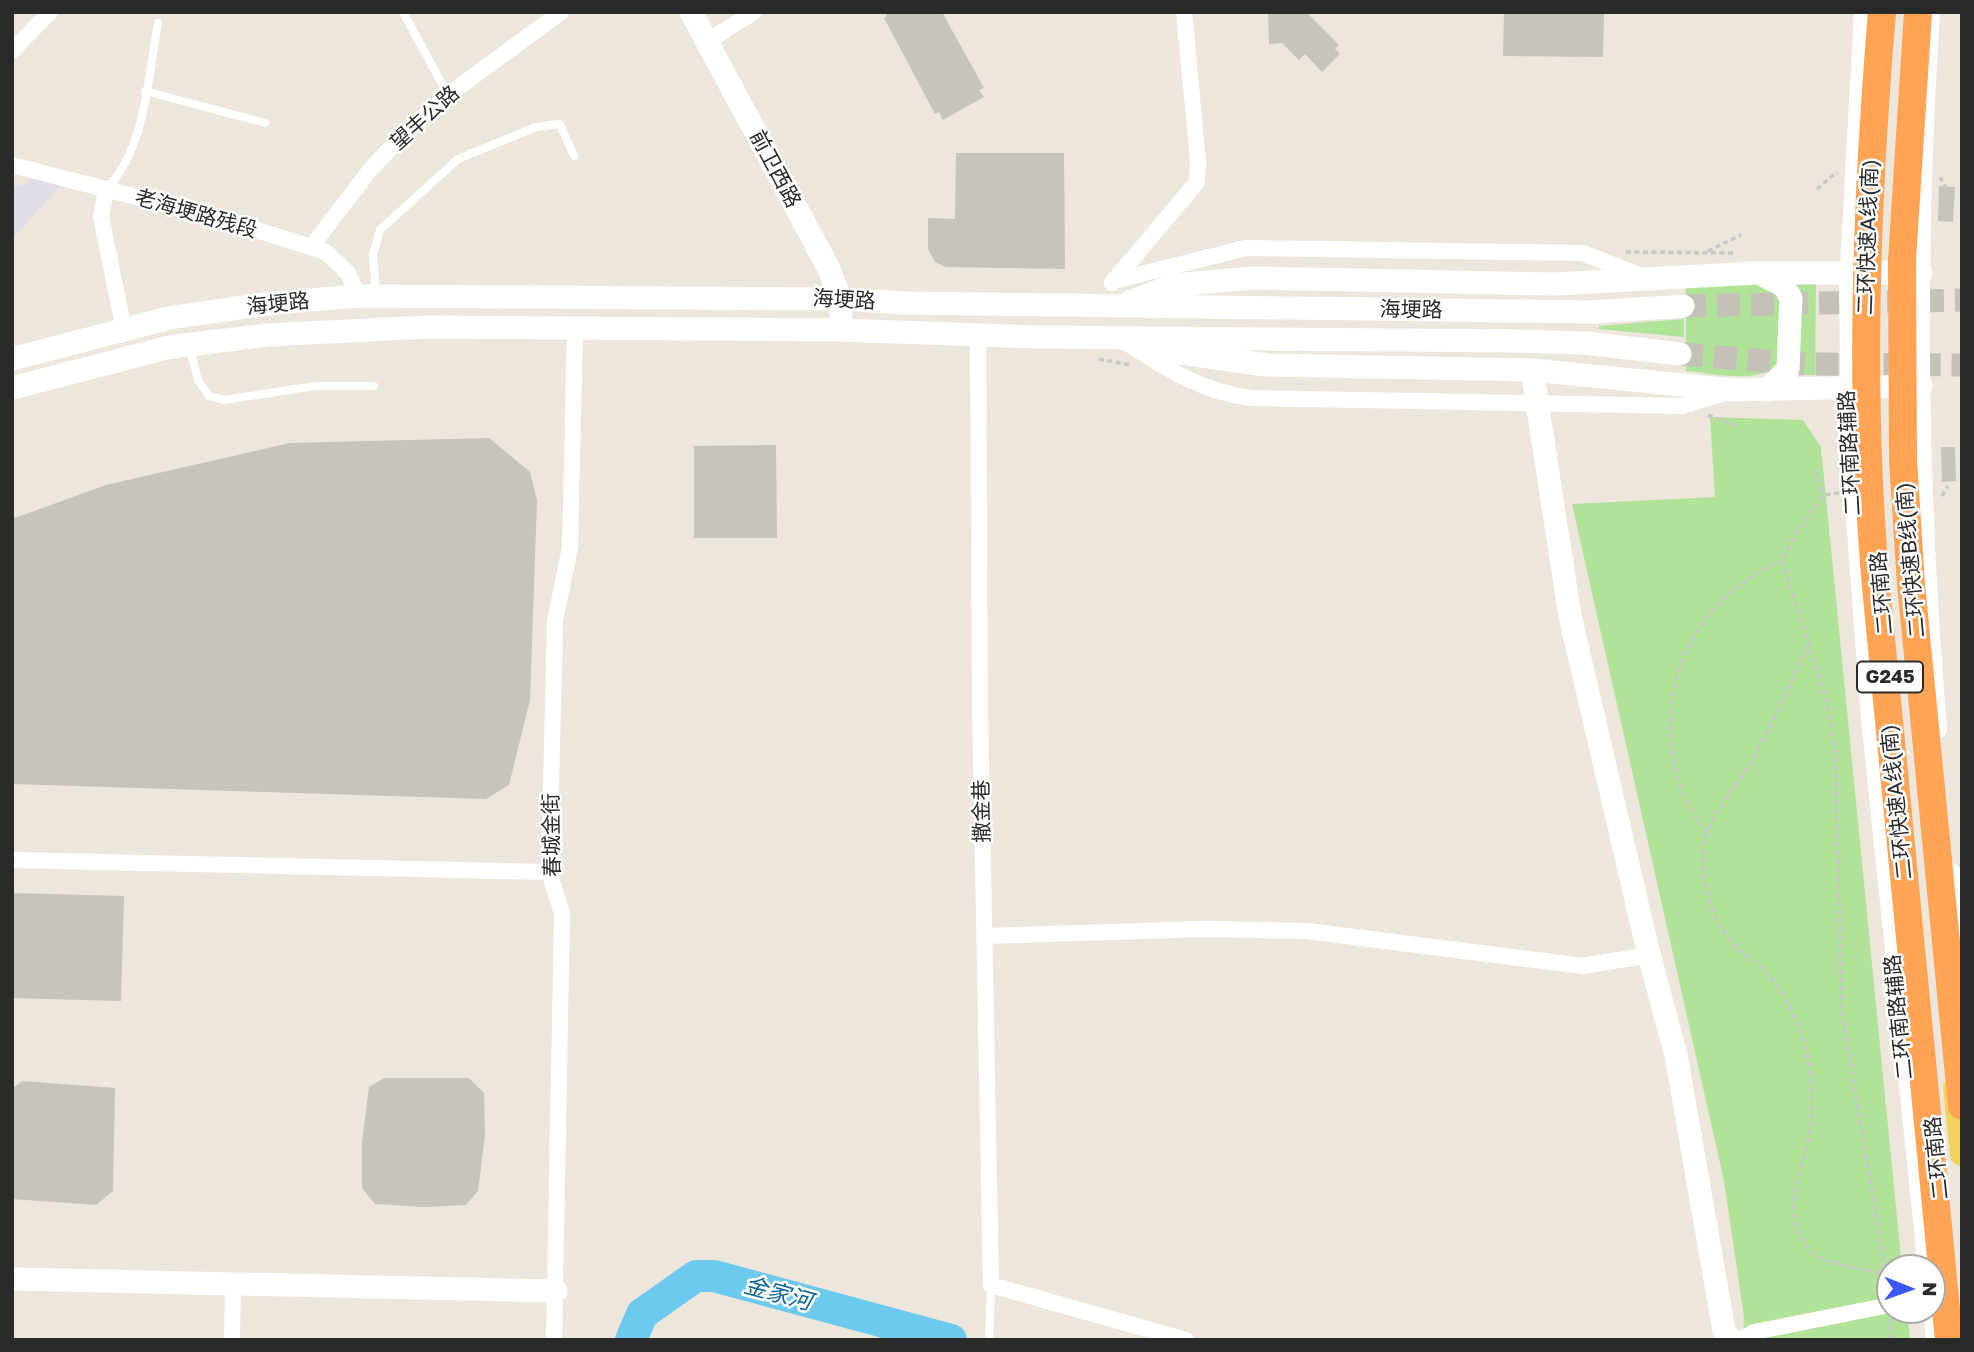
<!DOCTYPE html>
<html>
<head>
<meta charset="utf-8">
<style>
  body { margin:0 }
  #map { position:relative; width:1974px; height:1352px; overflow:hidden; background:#ece6dc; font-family:"Golos Text",sans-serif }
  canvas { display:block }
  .frame { position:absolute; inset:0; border:14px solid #2a2a2a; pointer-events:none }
  .north { position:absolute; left:1876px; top:1254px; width:70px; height:70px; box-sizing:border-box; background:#fff; border:2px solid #aaa; border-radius:50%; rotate:91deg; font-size:19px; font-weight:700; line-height:28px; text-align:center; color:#2a2a2a }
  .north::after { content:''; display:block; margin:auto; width:24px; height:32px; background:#3b59fb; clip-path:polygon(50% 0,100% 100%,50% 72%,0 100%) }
</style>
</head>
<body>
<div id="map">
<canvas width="1974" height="1352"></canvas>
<div class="frame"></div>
<div class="north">N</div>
</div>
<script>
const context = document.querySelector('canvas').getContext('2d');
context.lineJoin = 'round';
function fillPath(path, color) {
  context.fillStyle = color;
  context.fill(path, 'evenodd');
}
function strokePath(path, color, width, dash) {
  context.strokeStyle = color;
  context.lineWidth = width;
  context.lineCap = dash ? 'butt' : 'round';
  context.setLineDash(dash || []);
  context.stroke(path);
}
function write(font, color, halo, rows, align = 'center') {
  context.font = font + ' "Golos Text","Noto Sans SC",sans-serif';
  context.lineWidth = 5;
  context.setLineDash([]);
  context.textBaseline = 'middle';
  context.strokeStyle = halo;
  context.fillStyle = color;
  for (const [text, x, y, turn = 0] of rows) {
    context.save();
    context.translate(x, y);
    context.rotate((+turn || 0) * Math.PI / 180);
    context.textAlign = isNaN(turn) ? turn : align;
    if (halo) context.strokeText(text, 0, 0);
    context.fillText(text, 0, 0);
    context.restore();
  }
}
const industrial = new Path2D(`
  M34 174 61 185 12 239V188L25 185Z`);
const green = new Path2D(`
  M1816 279 1815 375H1793L1791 284Z
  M1766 282 1781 295V362C1758 386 1716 373 1686 371V283Z
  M1684 319V337L1599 329V326Z
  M1710 417 1803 420 1821 447 1902 1268H1890V1310H1907L1910 1340H1743L1744 1317 1724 1181 1572 504 1715 497Z`);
const river = new Path2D(`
  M631 1340 642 1314 696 1276H714L951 1340`);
const building = new Path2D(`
  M885 12H942L984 88 979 90 984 97 943 120 939 112 935 114 884 18 887 16Z
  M1268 12H1306L1339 45 1335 49 1340 54 1322 72 1305 54 1299 60 1282 43 1269 44Z
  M1504 12H1604L1603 57 1503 56Z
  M956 153H1064L1065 269 946 267 935 262 928 249V218L955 219Z
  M1939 186 1955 187 1953 222 1938 221Z
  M489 438 530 472 537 500 530 700 509 785 486 799 12 784V519L106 485 290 443Z
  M776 445 777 538H694V446Z
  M1941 447H1955L1956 481 1942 482Z
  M12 893 124 896 121 1001 12 998Z
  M384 1078H469L484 1093 485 1135 478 1191 466 1205 424 1207 375 1204 362 1188V1142L369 1087Z
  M22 1081 115 1088 113 1191 96 1205 12 1199V1089Z`);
const secondaryTunnel = new Path2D(`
  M1683 306 1962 300
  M1680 354 1805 364 1962 365`);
const path = new Path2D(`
  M1940 177 1946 188
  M1817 189 1837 172
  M1708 251 1741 235
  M1626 252 1734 253
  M1099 359 1130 365
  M1708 415 1736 426
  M1815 471 1823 495
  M1839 493 1823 495 1794 537 1782 561 1827 702 1835 752 1842 1014 1889 1291
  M1942 496 1948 486
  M1808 646C1790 685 1773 723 1752 760 1733 794 1705 816 1702 857 1701 885 1715 925 1734 945 1743 954 1754 960 1763 969 1784 990 1800 1023 1807 1052 1812 1076 1813 1102 1811 1126 1806 1168 1777 1208 1808 1248 1823 1266 1865 1269 1887 1274
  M1706 833C1697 818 1685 802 1680 786 1650 694 1691 598 1782 561
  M1890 1340 1891 1319`);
const lane = new Path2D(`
  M403 12 448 95
  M145 91 265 123
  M106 189C146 149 148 76 158 23
  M376 293 373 255 380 230 458 159 536 127 560 124 574 156
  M190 348 198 380 209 396 224 400 315 386H374
  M989 1340 991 1285`);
const street = new Path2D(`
  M1862 12 1847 286 1849 450 1869 719 1926 1268
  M1932 12C1916 252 1919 491 1939 730
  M706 42 754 12
  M12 51 50 12
  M12 165 225 220 326 252 348 273 358 296
  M106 189 101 217 124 330
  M311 247 370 170 403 135 448 95 561 12
  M1113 281 1246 248 1583 253 1641 276
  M1112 283 1197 182 1198 161 1184 12
  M978 336 980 708 991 1285 1186 1340
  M1119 338C1161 365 1201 393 1252 398L1682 406 1724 393
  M12 860 549 872
  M1952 871 1962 931
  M984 936 1204 929 1307 931 1583 966 1649 955
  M1931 1310 1934 1340
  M232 1340 233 1283
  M554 1340 562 913 549 872 555 621 570 547 575 330
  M1740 1340 1754 1332 1890 1305`);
const secondary = new Path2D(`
  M691 12 828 267 841 299V313
  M1761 274 1784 286 1791 298 1788 369 1767 390
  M1130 302 1174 285 1253 278 1553 284 1757 273H1921
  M1151 346 1174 352 1266 365 1532 370 1733 390 1921 386
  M12 359 169 318 273 303 358 296 841 299 904 303 1593 312 1683 306
  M1532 370 1570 616 1649 955 1676 1055 1724 1331 1730 1340
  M12 388 170 347 268 335 428 327 841 330 1036 337 1514 341 1586 343 1680 354
  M12 1279 556 1291`);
const primary = new Path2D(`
  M1955 1088 1962 1154`);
const highway = new Path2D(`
  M1882 12C1866 204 1859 395 1876 587L1949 1340
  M1918 12 1902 260 1903 460 1911 584 1962 1106`);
const shields = [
  [1890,677,66]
];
const shieldNames = [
  ["G245",1890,677]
];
const streetNames = [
  ["望丰公路",425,118,-42],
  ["前卫西路",775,169,62],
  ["老海埂路残段",196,214,16],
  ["二环快速A线(南)",1868,237,-88],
  ["海埂路",844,300,3],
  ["海埂路",278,304,-6],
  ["海埂路",1411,310,1],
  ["二环南路辅路",1850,453,-93],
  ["二环快速B线(南)",1911,560,-95],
  ["二环南路",1882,593,-95],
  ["二环快速A线(南)",1897,802,-96],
  ["撒金巷",982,811,-91],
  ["春城金街",552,835,-91],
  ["二环南路辅路",1899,1017,-96],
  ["二环南路",1937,1158,-96]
];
const waterNames = [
  ["金家河",778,1294,15]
];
fillPath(industrial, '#dfdde5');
fillPath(green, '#b0e398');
strokePath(river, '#6ec9ef', 32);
fillPath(building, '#c7c4bb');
strokePath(secondaryTunnel, '#c5c0b8', 23, [23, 11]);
strokePath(path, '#c8c8c8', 3.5, [5, 3.5]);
strokePath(lane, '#fff', 8);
strokePath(street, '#fff', 16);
strokePath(secondary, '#fff', 23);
strokePath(primary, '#f1d35c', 24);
strokePath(highway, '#ffa355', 28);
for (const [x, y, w] of shields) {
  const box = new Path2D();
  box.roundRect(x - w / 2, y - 15.5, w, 31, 5);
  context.fillStyle = '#fff';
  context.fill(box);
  strokePath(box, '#2a2a2a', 2);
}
write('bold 19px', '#2a2a2a', null, shieldNames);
write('21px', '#2a2a2a', '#fff', streetNames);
write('italic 23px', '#0d669c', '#fff', waterNames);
</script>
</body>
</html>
